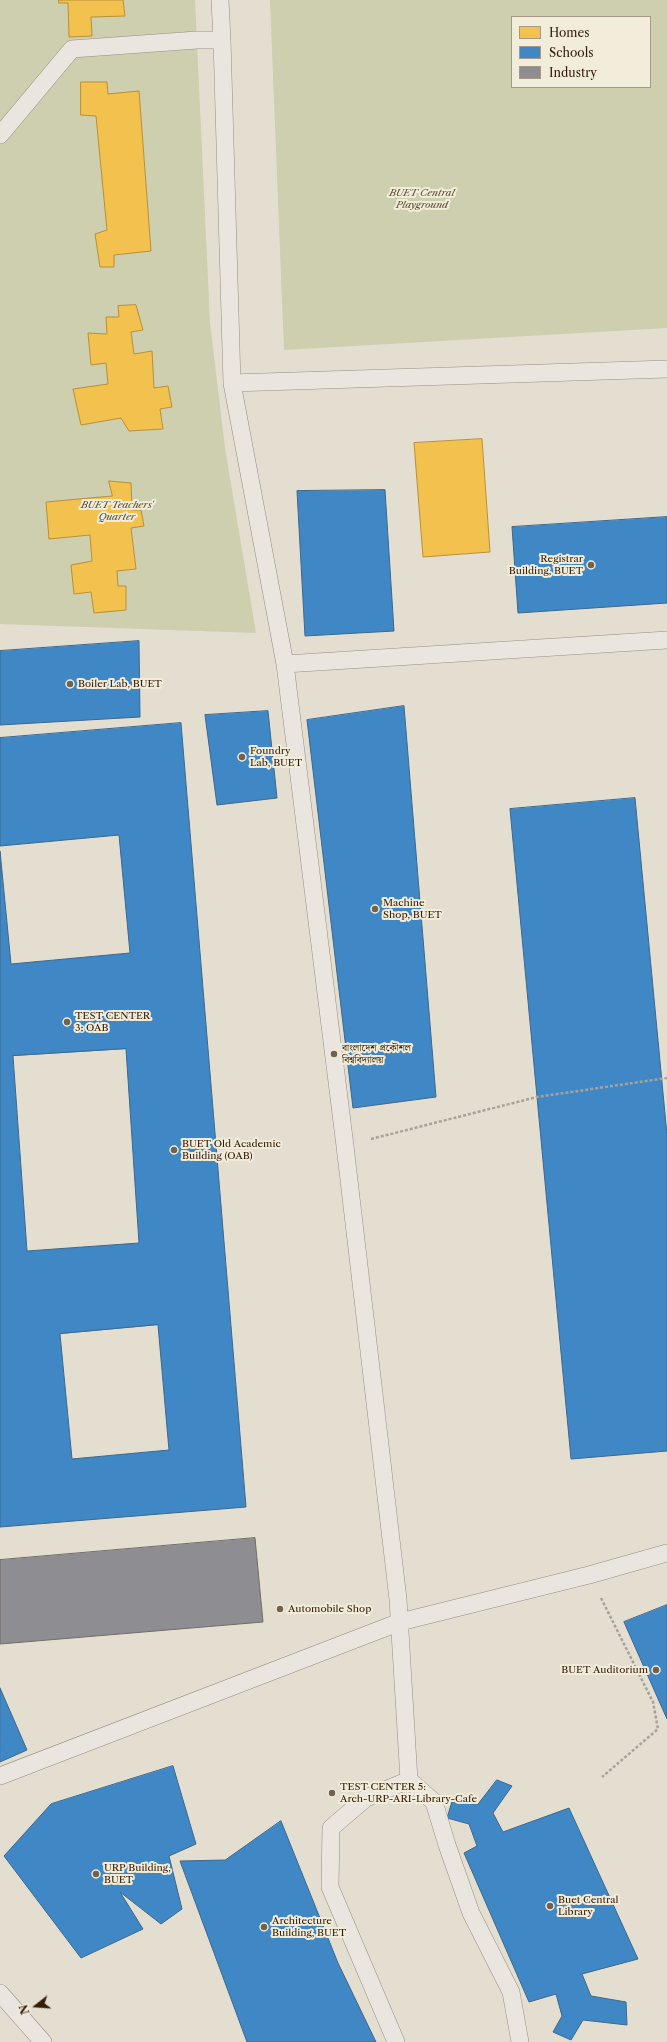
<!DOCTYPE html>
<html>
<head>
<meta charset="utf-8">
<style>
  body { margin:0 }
  #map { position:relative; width:667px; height:2042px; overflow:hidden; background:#e3ded0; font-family:"Libre Caslon Text",serif }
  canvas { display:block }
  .legend { position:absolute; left:511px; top:16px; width:140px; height:72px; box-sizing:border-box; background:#f2ecdb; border:1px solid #a69987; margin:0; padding:5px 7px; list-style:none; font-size:12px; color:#331d09 }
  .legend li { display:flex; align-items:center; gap:8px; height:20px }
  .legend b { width:20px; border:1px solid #a69987 }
  .north { position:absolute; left:16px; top:1986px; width:40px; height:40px; -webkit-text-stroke:3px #f2ecdb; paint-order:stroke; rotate:253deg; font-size:11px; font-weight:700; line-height:16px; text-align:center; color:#331d09 }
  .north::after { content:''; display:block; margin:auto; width:14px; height:18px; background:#331d09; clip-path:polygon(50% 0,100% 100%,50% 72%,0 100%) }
</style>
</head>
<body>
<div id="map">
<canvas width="667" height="2042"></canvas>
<ul class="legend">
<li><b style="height:11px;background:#f2c14e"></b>Homes</li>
<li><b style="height:11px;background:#3f88c5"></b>Schools</li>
<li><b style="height:11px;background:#8d8d92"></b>Industry</li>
</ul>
<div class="north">N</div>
</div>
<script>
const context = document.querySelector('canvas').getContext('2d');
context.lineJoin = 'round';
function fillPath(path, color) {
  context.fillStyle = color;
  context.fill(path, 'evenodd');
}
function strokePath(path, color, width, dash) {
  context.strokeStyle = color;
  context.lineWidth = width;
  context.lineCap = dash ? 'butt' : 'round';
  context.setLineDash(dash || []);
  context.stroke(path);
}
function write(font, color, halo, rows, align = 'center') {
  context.font = font + ' "Libre Caslon Text","Noto Serif Bengali",serif';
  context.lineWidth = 4;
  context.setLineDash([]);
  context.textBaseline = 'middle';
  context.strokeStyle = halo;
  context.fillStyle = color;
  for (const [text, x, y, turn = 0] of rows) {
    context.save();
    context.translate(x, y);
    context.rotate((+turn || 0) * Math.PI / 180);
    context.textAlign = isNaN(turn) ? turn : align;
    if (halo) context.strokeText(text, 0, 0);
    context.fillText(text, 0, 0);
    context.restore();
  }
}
const green = new Path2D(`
  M0 0H195L210 323 225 448 256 633 0 624Z
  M270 0H667V328L284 350ZM512 17H650V87H512Z`);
const homes = new Path2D(`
  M59 0H123L125 16 91 17 92 36 69 37 68 3H59Z
  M81 82H107L108 94 139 91 151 251 114 255V267H100L95 234 107 230 96 116 81 115Z
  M136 305 143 330 131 332 134 354 152 351 154 388 168 386 172 407 160 409 163 429 129 431 121 418 81 425 73 389 108 384 106 363 91 365 88 333 107 334 106 317H119L118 306Z
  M482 439 490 552 423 557 414 443Z
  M109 481 131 483 132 510H141L144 526 131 528 136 569 117 571 118 586H126V610L94 613 91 592 74 594 71 565 92 561 90 535 49 539 46 502 112 496Z`);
const schools = new Path2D(`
  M385 490 394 631 305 636 297 491Z
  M667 517V603L518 613 512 527Z
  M139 641 140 717 0 725V651Z
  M404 706 436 1097 353 1108 307 720Z
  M268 711 277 798 217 805 205 715Z
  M181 723 246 1507 0 1527V851L11 964 130 953 119 835 0 846V738ZM126 1049 139 1243 27 1251 13 1056ZM158 1325 169 1450 72 1459 60 1334Z
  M635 798 667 1135V1451L571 1459 510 809Z
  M667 1605V1719L624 1622Z
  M0 1688 27 1750 0 1762Z
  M173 1766 196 1844 169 1856 182 1909 161 1924 120 1892 143 1929 81 1958 4 1856 51 1804Z
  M497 1780 512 1786 493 1813 503 1832 569 1808 638 1959 582 1974 591 1996 626 2002 627 2025 583 2020 571 2040 553 2032 562 2016 556 1994 529 2002 464 1853 477 1846 469 1824 447 1818 453 1798 477 1805Z
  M281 1821 338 1963 376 2042H247L180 1861 225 1860Z`);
const industry = new Path2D(`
  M255 1538 263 1622 0 1644V1560Z`);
const path = new Path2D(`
  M371 1139 537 1097 667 1078
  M601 1598 653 1702 658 1729 602 1777`);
const lane = new Path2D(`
  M220 0 222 40 232 383 285 664 345 1146 398 1599 409 1780 434 1802 447 1845 471 1913 511 1992 520 2042
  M0 135 72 49 197 40H222
  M232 383 667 369
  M285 664 667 640
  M0 1776 400 1622 589 1575 667 1553
  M0 1993 43 2042
  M396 2042 330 1887 331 1828 366 1798 409 1780`);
const markers = [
  [591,565,4,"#71614f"],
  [70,684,4,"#71614f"],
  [242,757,4,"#71614f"],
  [375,909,4,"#71614f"],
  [67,1022,4,"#71614f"],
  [334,1054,4,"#71614f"],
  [174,1150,4,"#71614f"],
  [280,1609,4,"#71614f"],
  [656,1670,4,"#71614f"],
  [332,1793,4,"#71614f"],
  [96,1874,4,"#71614f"],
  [550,1906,4,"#71614f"],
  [264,1927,4,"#71614f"]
];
const parkNames = [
  ["BUET Central",422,193],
  ["Playground",422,205],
  ["BUET Teachers'",117,505],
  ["Quarter",117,517]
];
const poiNames = [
  ["Registrar",583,559,"right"],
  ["Building, BUET",583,571,"right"],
  ["Boiler Lab, BUET",78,684],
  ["Foundry",250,751],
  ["Lab, BUET",250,763],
  ["Machine",383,903],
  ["Shop, BUET",383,915],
  ["TEST CENTER",75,1016],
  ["3: OAB",75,1028],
  ["বাংলাদেশ প্রকৌশল",342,1048],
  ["বিশ্ববিদ্যালয়",342,1060],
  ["BUET Old Academic",182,1144],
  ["Building (OAB)",182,1156],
  ["Automobile Shop",288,1609],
  ["BUET Auditorium",648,1670,"right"],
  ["TEST CENTER 5:",340,1787],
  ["Arch-URP-ARI-Library-Cafe",340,1799],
  ["URP Building,",104,1868],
  ["BUET",104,1880],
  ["Buet Central",558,1900],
  ["Library",558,1912],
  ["Architecture",272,1921],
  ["Building, BUET",272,1933]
];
fillPath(green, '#cdcfae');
fillPath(homes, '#f2c14e');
strokePath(homes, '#b99039', 1);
fillPath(schools, '#3f88c5');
strokePath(schools, '#3b688d', 1);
fillPath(industry, '#8d8d92');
strokePath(industry, '#726b69', 1);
strokePath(lane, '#948e84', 18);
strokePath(path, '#a7a29a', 2.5, [3, 2]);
strokePath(lane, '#eae6df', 17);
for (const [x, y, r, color] of markers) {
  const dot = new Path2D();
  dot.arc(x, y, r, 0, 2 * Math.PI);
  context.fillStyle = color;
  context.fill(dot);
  strokePath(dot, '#f2ecdb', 1.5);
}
write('italic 10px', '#5c4f32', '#f2ecdb', parkNames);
write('10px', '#331d09', '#f2ecdb', poiNames, 'left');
</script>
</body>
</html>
